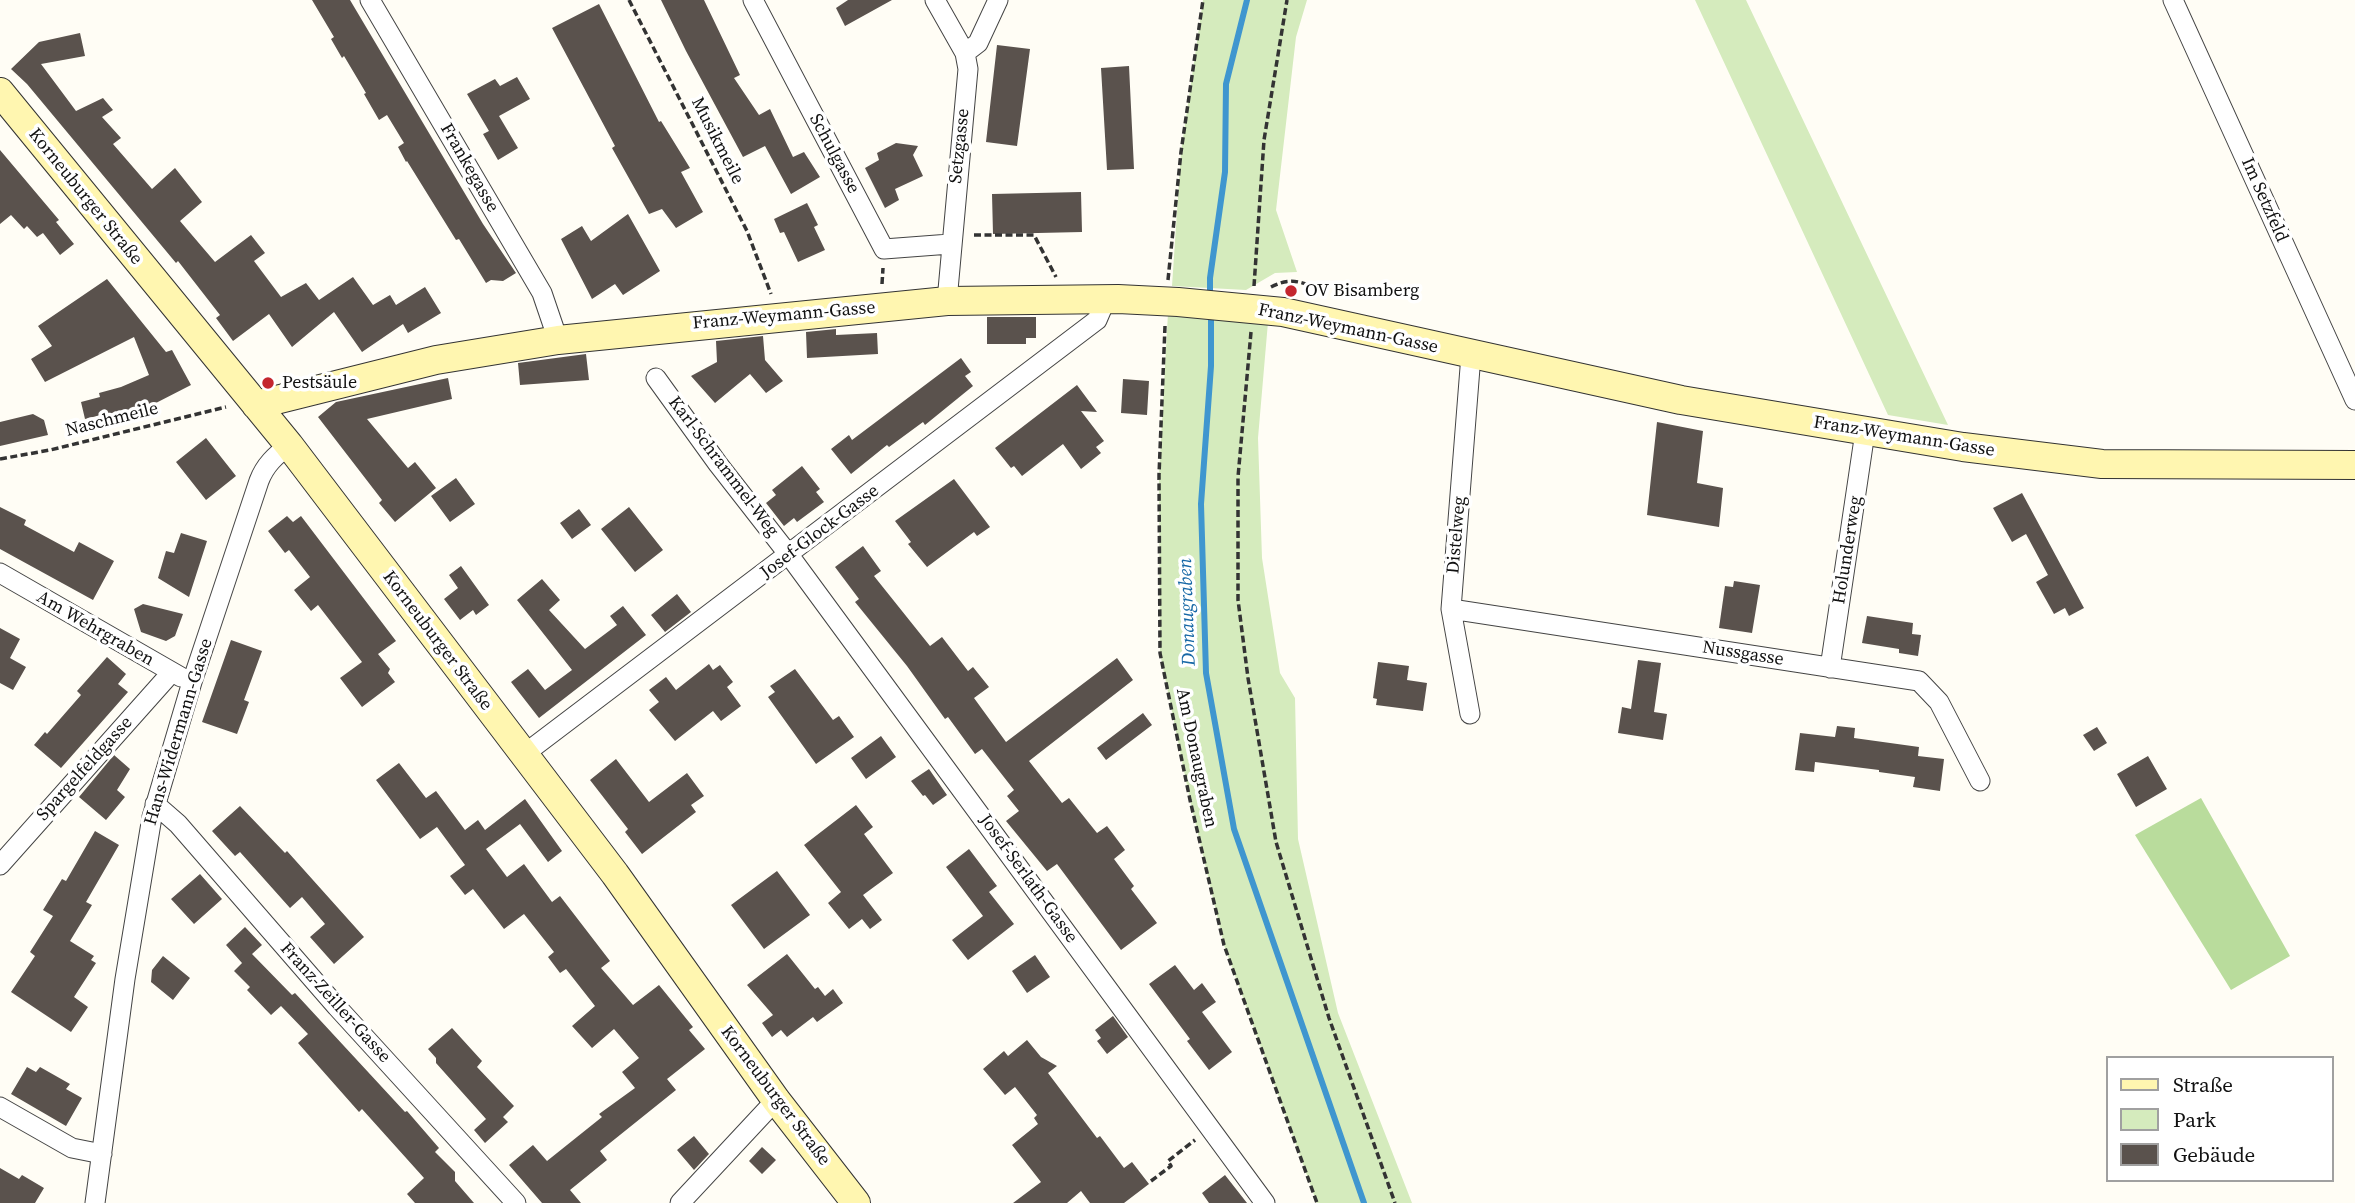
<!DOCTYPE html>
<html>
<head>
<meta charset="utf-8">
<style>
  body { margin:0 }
  #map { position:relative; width:2355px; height:1203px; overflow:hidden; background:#fffdf5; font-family:"Source Serif 4",serif }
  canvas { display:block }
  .legend { position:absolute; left:2106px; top:1056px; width:228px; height:126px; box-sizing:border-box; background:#fff; border:2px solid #a0a0a0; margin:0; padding:9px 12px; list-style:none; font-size:21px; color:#111 }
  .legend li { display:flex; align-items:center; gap:14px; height:35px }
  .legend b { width:35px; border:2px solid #a0a0a0 }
</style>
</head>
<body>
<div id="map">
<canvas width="2355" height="1203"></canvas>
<ul class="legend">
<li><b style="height:9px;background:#fff6b0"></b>Straße</li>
<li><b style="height:19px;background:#d5ebbd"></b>Park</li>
<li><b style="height:19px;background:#5a524d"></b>Gebäude</li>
</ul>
</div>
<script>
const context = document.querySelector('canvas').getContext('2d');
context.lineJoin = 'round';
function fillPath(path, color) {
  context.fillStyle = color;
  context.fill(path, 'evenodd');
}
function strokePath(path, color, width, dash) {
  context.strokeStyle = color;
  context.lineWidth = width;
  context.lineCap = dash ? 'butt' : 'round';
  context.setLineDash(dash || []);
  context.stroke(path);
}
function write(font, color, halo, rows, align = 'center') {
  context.font = font + ' "Source Serif 4",serif';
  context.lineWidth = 7;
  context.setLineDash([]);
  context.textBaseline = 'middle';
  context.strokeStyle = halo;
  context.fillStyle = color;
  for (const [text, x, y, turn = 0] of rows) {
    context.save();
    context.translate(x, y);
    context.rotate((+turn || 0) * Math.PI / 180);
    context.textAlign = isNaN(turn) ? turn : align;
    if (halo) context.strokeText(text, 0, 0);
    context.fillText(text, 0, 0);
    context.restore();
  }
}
const green = new Path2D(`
  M1203 0H1307L1296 37 1276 210 1297 272 1275 273 1246 290 1172 286 1181 152Z
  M1695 0H1746L1948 425 1888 415Z
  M1168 313 1268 322 1258 438 1262 558 1280 673 1295 698 1298 839 1338 1013 1412 1203H1317L1224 945 1190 800 1160 653 1159 475Z`);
const forest = new Path2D(`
  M2201 798 2290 956 2231 990 2135 835Z`);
const stream = new Path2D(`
  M1210 299V278L1225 172 1226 84 1247 0
  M1211 313V366L1201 504 1206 673 1234 829 1364 1203`);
const building = new Path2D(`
  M312 0H350L483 224 516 273 503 281 491 280 486 283 459 239 456 240 407 161 406 162 398 147 404 143 387 115 379 120 364 94 366 93 344 56 342 58 331 39 334 37Z
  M661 0H704L740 75 734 78 759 115 770 109 793 157 804 152 820 177 791 194 765 146 743 157 686 51Z
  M848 0H892L845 26 836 8Z
  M599 4 659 122 661 121 690 168 681 172 703 212 676 228 662 209 649 214 612 148 615 146 552 28Z
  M80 33 85 56 41 64 76 111 103 98 113 110 102 117 121 138 113 144 152 189 175 168 202 202 180 221 215 262 251 235 265 253 254 261 281 297 306 283 319 300 353 277 373 305 390 295 396 305 425 287 441 313 408 333 403 324 362 352 334 312 292 347 269 314 233 341 216 318 220 315 178 261 176 263 27 84 11 69 39 42Z
  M997 45 1030 49 1017 146 986 142Z
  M1129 66 1134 169 1107 170 1101 68Z
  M517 77 530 99 499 116 518 148 498 160 483 134 489 131 467 94 495 79 500 86Z
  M896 143 918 146 913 155 923 176 895 189 899 200 885 208 865 168 879 160 877 153Z
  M0 150 59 220 56 222 74 244 60 255 43 233 37 237 27 226 24 229 11 215 0 224Z
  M1081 192 1082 232 993 234 992 194Z
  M807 203 818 225 814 227 825 250 798 262 784 232 780 233 774 219Z
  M628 214 660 271 623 295 615 284 592 299 561 239 582 226 591 241Z
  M107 279 166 352 172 350 191 385 152 405 106 417 105 414 85 419 81 402 100 397 99 393 121 387 149 375 134 337 45 382 31 359 52 346 38 326Z
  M987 317H1036V338H1026V344H987Z
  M836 329V335L877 333 878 354 807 358 806 332Z
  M763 336 765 360 783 381 766 393 750 374 715 403 691 376 717 362 716 341Z
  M586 354 589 380 520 385 518 363Z
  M961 358 971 372 965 376 973 386 925 425 923 422 889 447 887 445 851 474 831 449 849 435 852 440Z
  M448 378 452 399 367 419 408 468 415 462 436 488 395 522 379 503 382 500 318 417 336 402Z
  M1123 379 1149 381 1147 415 1121 413Z
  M1077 385 1097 412 1081 411 1104 441 1096 447 1101 453 1081 469 1063 444 1022 476 1014 466 1011 468 995 448Z
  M33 414 44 420 48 435 0 446V422Z
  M1657 422 1703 431 1697 483 1723 488 1719 527 1647 515Z
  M206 438 236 476 206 500 176 462Z
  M802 466 820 489 816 492 824 502 797 522 794 518 784 526 766 503 776 495 772 490Z
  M456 478 475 504 450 522 431 496Z
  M954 479 990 527 977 536 974 532 927 567 908 544 911 542 895 521Z
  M2022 493 2084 608 2069 616 2065 608 2054 614 2036 582 2048 575 2026 534 2012 542 1993 508Z
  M0 507 26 520 24 525 74 552 79 542 114 561 93 600 0 549Z
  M629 507 663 550 635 572 601 529Z
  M579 509 591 525 572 539 560 523Z
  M287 516 293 522 301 516 396 641 378 654 390 669 388 673 395 682 362 707 340 678 362 662 318 605 311 611 294 590 310 577 289 550 285 553 268 531Z
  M181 533 207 541 189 597 158 578 166 551 174 553Z
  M863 546 881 571 874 576 930 646 942 637 968 671 973 667 989 687 974 698 1006 742 1117 658 1133 680 1029 761 1062 803 1069 798 1097 833 1107 826 1125 850 1114 859 1134 886 1131 889 1157 923 1121 950 1057 864 1047 871 1006 821 1019 811 1007 796 1014 790 982 749 975 754 948 717 945 719 907 666 855 602 859 599 835 567Z
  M461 566 489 605 476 615 473 610 460 620 444 599 458 588 449 575Z
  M542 579 560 600 549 610 585 649 617 625 610 616 623 606 646 635 539 718 511 682 528 669 545 690 572 670 517 600Z
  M1734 581 1760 585 1752 633 1719 628 1725 586 1733 587Z
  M677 594 691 612 665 632 651 615Z
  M143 604 183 614 175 636 166 641 141 632 134 609Z
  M1867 616 1913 623 1912 634 1921 635 1918 656 1899 653V649L1862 643Z
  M0 628 20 639 10 658 26 667 13 690 0 683Z
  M231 640 262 651 244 700 249 702 237 734 202 722Z
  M107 657 126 674 118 684 128 692 61 768 34 745 45 732 47 734 81 695 77 691Z
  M1638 660 1661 663 1654 712 1667 714 1663 740 1618 733 1622 707 1631 709Z
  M1378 662 1409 666 1407 680 1427 683 1423 711 1376 705 1377 699 1373 698Z
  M709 664 713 670 720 665 733 682 727 687 741 706 721 721 713 711 675 741 649 710 659 702 649 690 666 677 676 690Z
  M795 669 833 720 839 716 854 737 816 764 768 697 775 692 770 686Z
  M1143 713 1152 725 1106 760 1097 748Z
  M1837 726 1855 728 1854 738 1919 747 1918 756 1944 759 1940 791 1913 787 1915 777 1879 772V770L1815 762 1814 772 1795 770 1800 733 1835 737Z
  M2097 727 2107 743 2094 751 2083 735Z
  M881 736 896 757 866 779 851 758Z
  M114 755 130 769 117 790 125 797 106 820 79 797Z
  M2148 756 2167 789 2136 807 2117 774Z
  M616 759 649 802 687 773 704 796 691 805 696 812 642 854 625 832 628 829 590 780Z
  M399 763 426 798 436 791 465 830 478 820 485 830 525 799 562 851 548 862 520 824 486 849 507 877 524 864 552 902 560 896 610 961 601 968 633 1005 659 985 693 1027 689 1030 705 1049 667 1079 676 1090 600 1151 607 1160 570 1190 581 1203H542L509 1165 533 1145 547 1161 602 1117 599 1114 635 1088 622 1072 639 1058 614 1029 592 1048 572 1026 595 1006 566 969 560 973 548 957 554 952 524 914 504 929 473 889 465 895 450 876 465 865 437 827 420 839 376 780Z
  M929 769 947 795 933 805 925 795 923 796 911 781Z
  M856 805 873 827 864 834 893 873 863 895 882 920 870 929 862 919 849 929 828 903 841 892 804 845Z
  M240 806 285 853 287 851 364 937 334 964 310 937 325 924 302 897 290 908 240 852 235 856 212 831Z
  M95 831 119 845 86 902 92 905 70 941 94 956 91 960 96 963 74 997 88 1007 71 1032 11 992 35 956 30 952 53 916 43 910 62 879 66 881Z
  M969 849 997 886 989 892 1014 924 968 960 952 940 983 916 946 867Z
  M777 871 810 915 764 949 731 905Z
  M200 874 222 899 194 924 171 899Z
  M245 927 262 945 252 954 292 995 295 993 405 1112 407 1111 439 1148 435 1152 455 1172V1181L474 1203H415L407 1194 424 1178 362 1109 359 1112 298 1043 308 1034 281 1006 271 1015 247 990 250 987 234 971 245 960 242 963 226 945Z
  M787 954 815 989 818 987 825 996 833 989 843 1003 817 1022 813 1017 787 1037 781 1030 772 1037 762 1023 773 1015 747 985Z
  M1035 955 1050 977 1027 993 1012 971Z
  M163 956 190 978 173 1000 151 982 152 970Z
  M1175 965 1194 990 1202 983 1216 1002 1202 1012 1232 1052 1209 1070 1187 1041 1190 1039 1149 984Z
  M1113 1016 1128 1037 1107 1054 1097 1041 1101 1038 1095 1030Z
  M452 1028 482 1061 477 1067 514 1106 503 1117 508 1122 485 1143 474 1130 486 1119 436 1063V1058L428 1049Z
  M1027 1040 1041 1057 1057 1066 1048 1073 1097 1138 1100 1136 1124 1168 1132 1162 1149 1184 1124 1203H1090L1081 1191 1067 1203H1013L1041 1182 1012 1145 1038 1124 1034 1118 1037 1115 1015 1087 1005 1095 983 1069 1004 1051 1008 1056Z
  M27 1067 36 1072 40 1067 70 1084 66 1089 82 1098 66 1126 11 1094Z
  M694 1136 709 1154 694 1170 677 1150Z
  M762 1147 776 1160 762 1174 749 1161Z
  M0 1168 19 1179 22 1175 44 1188 35 1203H0Z
  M1225 1175 1247 1203H1209L1202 1193Z`);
const path = new Path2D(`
  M629 0 747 231 771 294
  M974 235H1034L1056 277
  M1168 280 1181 152 1203 0
  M882 284 883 268
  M1254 286 1264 140 1287 0
  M1271 287C1294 275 1307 284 1328 295
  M1165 326 1159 475 1160 653 1190 800 1224 945 1317 1203
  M1251 332 1238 477V600L1248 678 1276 842 1329 1018 1395 1203
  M0 459 50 450 226 407
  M1151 1181 1171 1166 1168 1161 1195 1140`);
const street = new Path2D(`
  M370 0 542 293 558 340
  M753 0 884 249 950 244
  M935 0 965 53 968 69 947 301
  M2173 0 2355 400
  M965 53 978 43 998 0
  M656 378 718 464 789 555 1265 1203
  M0 573 181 677
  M1451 609 1919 681 1939 702 1980 781
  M1830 668 1865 432
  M1470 714 1451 609 1471 355
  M523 755 1097 320 1106 299
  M155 804 178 824 337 1007 516 1203
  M0 865 171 673
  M0 1107 72 1148 102 1154
  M95 1203 125 979 152 817 192 682 259 481C265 465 275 456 289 445
  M680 1203 776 1100`);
const secondary = new Path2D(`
  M0 92 289 445 615 874 776 1100 856 1203
  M256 405 436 360 558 340 947 301 1118 299 1178 302 1283 312 1681 400 1963 447 2102 464 2355 465`);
const markers = [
  [1291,291,7,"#c4262e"],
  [268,383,7,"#c4262e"]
];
const streetNames = [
  ["Musikmeile",717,141,63],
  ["Setzgasse",960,146,-84],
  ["Schulgasse",834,154,62],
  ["Frankegasse",469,168,60],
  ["Korneuburger Straße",85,197,51],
  ["Im Setzfeld",2264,200,66],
  ["Franz-Weymann-Gasse",784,316,-5],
  ["Franz-Weymann-Gasse",1348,329,12],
  ["Naschmeile",112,420,-14],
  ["Franz-Weymann-Gasse",1904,437,9],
  ["Karl-Schrammel-Weg",723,467,53],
  ["Josef-Glock-Gasse",820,532,-37],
  ["Distelweg",1457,535,-85],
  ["Holunderweg",1848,550,-81],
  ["Am Wehrgraben",95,629,30],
  ["Korneuburger Straße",437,641,53],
  ["Nussgasse",1743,654,9],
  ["Hans-Widermann-Gasse",179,732,-73],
  ["Am Donaugraben",1196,758,78],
  ["Spargelfeldgasse",85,769,-48],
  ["Josef-Serlath-Gasse",1028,879,54],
  ["Franz-Zeiller-Gasse",335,1003,48],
  ["Korneuburger Straße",775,1096,53]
];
const poiNames = [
  ["OV Bisamberg",1305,291],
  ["Pestsäule",282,383]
];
const waterNames = [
  ["Donaugraben",1188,612,-92]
];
fillPath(green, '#d5ebbd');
fillPath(forest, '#b9dc9c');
strokePath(stream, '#3f96cf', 6);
fillPath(building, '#5a524d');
strokePath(street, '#444', 21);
strokePath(secondary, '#333', 30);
strokePath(path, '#333', 3.5, [7, 3.5]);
strokePath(street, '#fff', 19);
strokePath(secondary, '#fff6b0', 28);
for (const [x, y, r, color] of markers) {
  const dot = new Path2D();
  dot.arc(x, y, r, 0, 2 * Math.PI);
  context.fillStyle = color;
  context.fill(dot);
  strokePath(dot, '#fff', 2.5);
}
write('18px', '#111', '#fff', streetNames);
write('18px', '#111', '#fff', poiNames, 'left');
write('italic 19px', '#1768a6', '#fff', waterNames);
</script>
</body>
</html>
